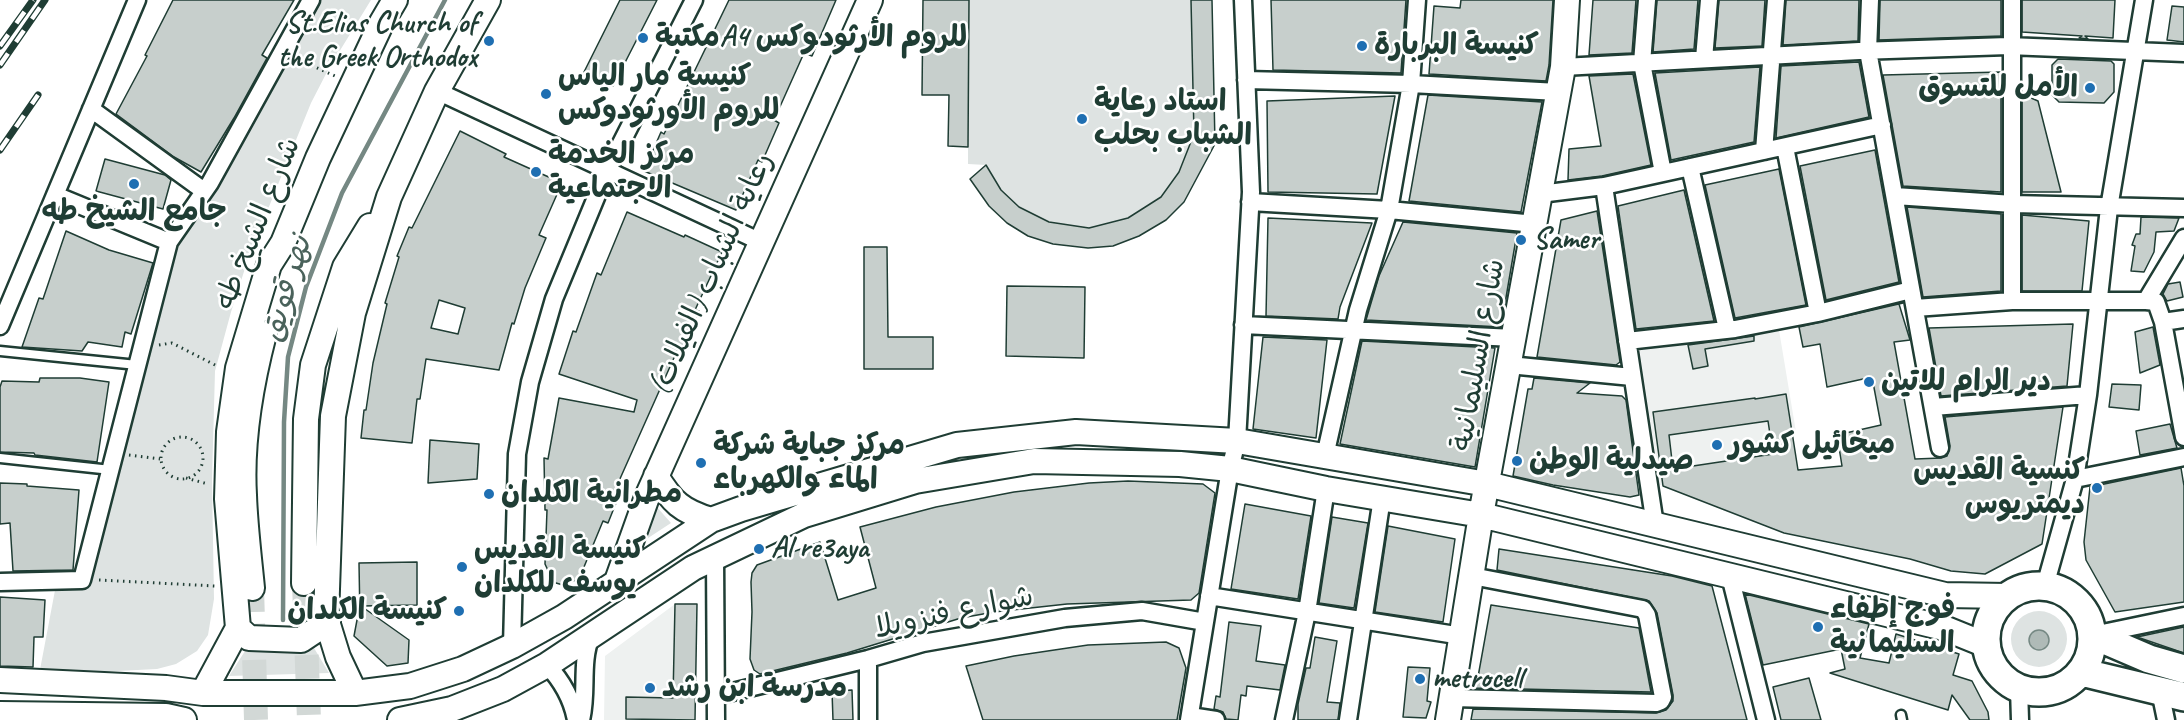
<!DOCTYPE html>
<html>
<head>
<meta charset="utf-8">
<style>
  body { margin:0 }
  canvas { display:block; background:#fff }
</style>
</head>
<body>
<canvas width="2184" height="720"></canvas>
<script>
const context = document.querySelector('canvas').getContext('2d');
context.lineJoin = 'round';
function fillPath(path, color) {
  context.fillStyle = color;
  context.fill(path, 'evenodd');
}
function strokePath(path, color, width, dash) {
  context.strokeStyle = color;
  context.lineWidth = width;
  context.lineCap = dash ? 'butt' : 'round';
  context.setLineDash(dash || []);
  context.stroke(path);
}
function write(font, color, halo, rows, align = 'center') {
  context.font = font + ' Caveat,"Playpen Sans Arabic",sans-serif';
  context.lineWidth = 5;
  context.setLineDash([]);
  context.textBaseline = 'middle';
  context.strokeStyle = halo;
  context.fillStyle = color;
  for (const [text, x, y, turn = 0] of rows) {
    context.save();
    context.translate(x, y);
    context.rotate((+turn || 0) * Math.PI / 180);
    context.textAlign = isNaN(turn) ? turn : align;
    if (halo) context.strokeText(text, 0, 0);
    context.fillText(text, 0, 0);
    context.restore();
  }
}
const built = new Path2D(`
  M1778 324 1796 432 1792 434 1798 470 1680 487 1660 485 1639 346Z
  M675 604H697L695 720H604L605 656Z`);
const green = new Path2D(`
  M318 0H371L328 70 311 103 249 256 231 312 215 371 212 481 214 599 208 635 197 651 176 664 157 669 39 675 56 585 87 581 176 235Z
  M923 0H1212L1215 144 1184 202 1166 220 1139 236 1113 246 1028 236 1007 223 989 206 970 179 986 165 968 164V147L948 146V95H922Z
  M656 506 671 523 642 542Z
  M2011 639a28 28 0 1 1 56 0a28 28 0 1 1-56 0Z
  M247 648C268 654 293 653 314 648L329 673 229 676Z`);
const water = new Path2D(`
  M2029 640a10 10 0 1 1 20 0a10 10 0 1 1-20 0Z`);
const stream = new Path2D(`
  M283 620 284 422 288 357 306 287 342 193 445 0`);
const building = new Path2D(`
  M173 0H294L262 55 267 58 234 118 201 172 174 157 116 114 147 56 145 55Z
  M620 0H657L613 86 584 72Z
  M729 0H836L812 56 804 53 774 120 779 123 762 162 758 160 736 210 644 171 661 132 664 134Z
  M923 0H969L968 147 948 146 949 95H922Z
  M1191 0H1212L1215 144 1184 202 1166 220 1139 236 1113 246 1088 248 1053 244 1028 236 1007 223 989 206 970 179 986 165 1001 190 1019 207 1049 222 1089 228 1128 218 1161 197 1179 172 1194 134Z
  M1271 0H1406L1401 73 1273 70Z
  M1461 0H1553L1549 65 1546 81 1429 74 1434 6 1460 8Z
  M1593 0H1636L1632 53 1589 55Z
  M1657 0H1698L1694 49 1653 52Z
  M1719 0H1765L1762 46 1715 48Z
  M1786 0H1859L1858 41 1783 45Z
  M1880 0H2001V36L1879 40Z
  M2022 0H2115L2113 38 2085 36 2088 39 2079 38 2082 36 2022 32Z
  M2172 6 2184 7V42L2167 40Z
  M2058 59 2111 61 2114 64V92L2104 103 2059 102 2052 95V65Z
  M1859 62 1869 117 1776 138 1781 66Z
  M1760 67 1754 142 1671 160 1655 73Z
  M2001 72V192L1903 186 1883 75Z
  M1633 74 1651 165 1602 176 1568 180 1569 149 1601 146 1589 76Z
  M2022 94 2038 101 2061 192H2022Z
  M1428 95 1542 102 1521 212 1409 201Z
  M1395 96 1377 194 1268 192 1267 101Z
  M460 131 506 154 504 157 562 183 539 235 546 238 525 288 514 324 512 323 499 370 426 359 420 399H417L412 443 361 438 364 410H366L373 363 387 304 385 303 399 257 397 256 409 227 412 228ZM439 300 465 308 458 334 431 328Z
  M1875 150 1899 282 1826 300 1800 166Z
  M105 159 165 175 171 180 163 209 96 191Z
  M1779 169 1806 305 1735 318 1705 185Z
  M1684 190 1714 321 1636 329 1618 206Z
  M1907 207 2001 214V291L1923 297Z
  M1597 211 1620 362 1616 365 1537 357 1561 220Z
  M627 212 684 237 685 235 722 252 695 310 699 311 681 353 677 351 619 481 624 483 608 523 603 521 579 579 563 585 556 583 551 577 545 564 547 510H545L544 458 548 459 559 398 634 412 637 400 559 374 573 331 576 332 597 273 601 275Z
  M2022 215 2089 221 2082 291H2022Z
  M2141 217 2179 218 2174 231 2156 232 2154 252 2144 272 2131 271 2135 246 2132 245 2136 234H2140Z
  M1268 218 1372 223 1340 307 1338 319 1266 316Z
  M1403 222 1517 233 1501 327 1366 320 1379 276Z
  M66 231 109 250 153 263 131 334 125 332 122 347 88 342 82 351 22 347 39 298 43 299Z
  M864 247H887L888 337H933V369H864Z
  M2180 282 2183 297 2167 301 2163 294 2168 284Z
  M1007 286 1085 287 1084 358 1006 356Z
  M1903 303 1899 304 1910 340 1894 342 1915 459 1941 458 1947 456 1950 446 1945 417 2063 407 2042 544 1985 574 1951 571 1910 559 1784 533 1663 486 1653 412 1755 398V399L1786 394 1798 470 1842 466 1837 435 1881 425 1872 377 1827 387 1820 344 1803 347 1799 327ZM1768 421 1773 454 1673 469 1669 435Z
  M2073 324 2067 386 1941 396 1929 328Z
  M2153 327 2160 365 2140 373 2135 332Z
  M1754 336V341L1705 349 1708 366 1693 369 1688 345Z
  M1263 337 1327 340 1316 438 1253 429Z
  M1362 341 1495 348 1475 467 1340 444Z
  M40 378H80L109 382 97 462 35 455 34 453 0 452V387L2 381 39 382Z
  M1534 378 1590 383 1577 393 1622 396 1626 400 1639 495 1630 497 1553 485 1513 476 1528 389H1532Z
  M2112 384 2141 385 2139 410 2109 407Z
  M2170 424 2177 448 2140 455 2136 431Z
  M430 440 479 444 477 479 428 483Z
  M2181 468 2184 486V602L2115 612 2086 560 2084 542 2090 487Z
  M1128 481 1203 484 1215 493 1199 593 1191 600 1067 604 994 612 961 618 847 653 760 674 754 670 750 659 752 612 751 582 752 573 757 565 820 542 838 600 876 588 860 527 936 507 1014 492 1089 483Z
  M0 483 27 484V486L79 490 73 570 13 571 10 523 0 524Z
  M1245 504 1311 516 1298 599 1231 589Z
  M1332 517 1368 523 1354 608 1319 603Z
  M1388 526 1455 539 1443 622 1375 612Z
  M1499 549 1672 576 1712 586 1747 720H1471L1473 709 1656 713 1666 710 1673 701V695L1657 613 1649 601 1497 570Z
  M417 562V605L361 606 409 640 408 663 387 666 354 636 357 620H360L359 563Z
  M1745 594 1869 624 1860 658 1889 663 1896 634 1959 654 1953 675 1972 681 1988 712 1989 720H1970L1952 695 1948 710 1830 673 1845 669 1841 649 1763 665Z
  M0 597 45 600 43 637H34L33 667 0 666Z
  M675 604H697L695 720 626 719V697L673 698Z
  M1491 605 1639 628 1651 692 1476 688Z
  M1229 622 1261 626 1256 661 1285 665 1280 690 1247 686 1246 696 1241 695 1238 720 1226 719 1223 712 1214 709 1216 696 1220 697Z
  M2184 627V653L2137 637Z
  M1315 637 1337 641 1327 702 1340 703 1338 720H1298V704L1306 668H1310Z
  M1166 642 1179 648 1186 668 1177 720H983L966 666 1014 656 1088 645Z
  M1408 667 1430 668 1427 701 1431 702 1426 718 1403 717Z
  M1809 678 1821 720H1781L1773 687Z
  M852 690 853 720H833L832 691Z`);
const secondaryTunnel = new Path2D(`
  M304 583 309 720
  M252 588 256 720`);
const path = new Path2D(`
  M295 58 335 76
  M159 345 172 343 219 367
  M161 458a21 21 0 1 1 42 0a21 21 0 1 1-42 0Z
  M129 455 160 459
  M186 478 208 484
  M99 580 215 586`);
const lane = new Path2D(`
  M0 351 137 365
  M0 458 111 470
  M1901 715 1902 720`);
const street = new Path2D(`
  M1647 0 1642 63 1663 173
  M1870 0 1868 51 1940 448
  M1704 59 1709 0
  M1563 67 1859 51 2008 46 2184 53
  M1246 80 1411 84 1558 92
  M437 91 761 242
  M91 109 204 191
  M1785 147 1818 313
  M1764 151 1776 0
  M1690 167 1727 329
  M1604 186 1655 525
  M1540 194 1604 186 1882 125
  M55 195 169 242
  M1895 196 2013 204 2184 208
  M1250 202 1389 210 1535 224
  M2012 301V0
  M2146 301 2156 302 2163 322 2184 437
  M1915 308 2012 301H2146L2184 238
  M2163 322 2184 319
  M1243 325 1514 338
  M0 326 137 0
  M1627 341 1735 329 1818 313 1911 290
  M1509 365 1632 377
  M1933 407 2088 395
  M1325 456 1358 310 1389 210 1411 84 1417 0
  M2075 479 2184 457
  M715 556 716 720
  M1730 576 1766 720
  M0 582 82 580 169 242 210 183 311 0
  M2045 586 2075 479 2088 395 2109 208 2144 0
  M1209 596 1462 636
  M2093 635 2184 616
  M512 646 517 454 530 382 554 299 607 171 694 0
  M547 665C562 681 572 698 576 720
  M2019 688 2020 720
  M2160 691 2166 720
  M716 696 868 659 923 643 1065 618 1142 611 1205 622
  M1452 698 1656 703 1661 701 1663 697 1647 615 1643 609 1472 576
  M1190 716 1216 720
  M581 720C588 692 580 663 591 636
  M868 720V659
  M1189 720 1230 469 1237 441 1251 192 1243 0
  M1284 720 1307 612 1326 489
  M1348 720 1382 498`);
const secondary = new Path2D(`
  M656 476C672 502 681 511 711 520
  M617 581 647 497 870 0
  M304 583 306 419 313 365 345 267 370 226
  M252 588C249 557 245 526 244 495 241 443 251 384 264 334
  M238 628 249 638 301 640 328 622
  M0 680 166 688 203 693H355L410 686 463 669 512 646 564 617 711 520 741 509 957 445 1076 432 1237 441 1487 484 1945 595 2008 596
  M203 693 238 628 227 499 229 432 238 368 269 265 283 243 318 158 382 22 395 0
  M355 693 338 657 326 618 333 416 353 313 389 197 437 91 488 0
  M0 714 166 716 184 720
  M400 720 452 709 503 689 547 665 693 568 804 515 915 481 1034 461 1180 464 1230 469 1326 489 1481 515 1944 628 1986 645
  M1448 720 1481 515 1563 67 1567 0`);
const primary = new Path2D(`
  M1986 639a53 53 0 1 1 106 0a53 53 0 1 1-106 0Z
  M2093 635 2149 659 2184 669
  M2081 672 2184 697`);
const rail = new Path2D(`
  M0 46 33 0
  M0 65 45 0
  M0 150 38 95`);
const markers = [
  [643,38,6,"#1f6fb2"],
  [489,41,6,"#1f6fb2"],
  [1362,46,6,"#1f6fb2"],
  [2090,88,6,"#1f6fb2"],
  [546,94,6,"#1f6fb2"],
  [1082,119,6,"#1f6fb2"],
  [536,172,6,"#1f6fb2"],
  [134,184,6,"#1f6fb2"],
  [1521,240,6,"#1f6fb2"],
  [1869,382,6,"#1f6fb2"],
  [1717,445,6,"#1f6fb2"],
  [1517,461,6,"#1f6fb2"],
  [701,463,6,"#1f6fb2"],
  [2097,488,6,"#1f6fb2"],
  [489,494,6,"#1f6fb2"],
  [759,549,6,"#1f6fb2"],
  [462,567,6,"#1f6fb2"],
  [459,611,6,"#1f6fb2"],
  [1818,627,6,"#1f6fb2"],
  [1420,679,6,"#1f6fb2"],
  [650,688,6,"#1f6fb2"]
];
const poiNames = [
  ["St.Elias Church of",477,24,"right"],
  ["the Greek Orthodox",477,58,"right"],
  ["مكتبةA4 للروم الأرثودوكس",655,38],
  ["كنيسة البربارة",1374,46],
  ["كنيسة مار الياس",558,77],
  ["للروم الأورثودوكس",558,111],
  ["الأمل للتسوق",2078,88,"right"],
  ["استاد رعاية",1094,102],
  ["الشباب بحلب",1094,136],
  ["مركز الخدمة",548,155],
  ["الاجتماعية",548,189],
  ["جامع الشيخ طه",134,212,"center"],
  ["Samer",1533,240],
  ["دير الرام للاتين",1881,382],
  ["ميخائيل كشور",1729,445],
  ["مركز جباية شركة",713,446],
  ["الماء والكهرباء",713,480],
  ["صيدلية الوطن",1529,461],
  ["كنسية القديس",2085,471,"right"],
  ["ديمتريوس",2085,505,"right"],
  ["مطرانية الكلدان",501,494],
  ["Al re3aya",771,549],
  ["كنيسة القديس",474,550],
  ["يوسف للكلدان",474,584],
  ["فوج إطفاء",1830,610],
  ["السليمانية",1830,644],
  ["كنيسة الكلدان",447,611,"right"],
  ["metrocell",1432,679],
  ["مدرسة ابن رشد",662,688]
];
const streetNames = [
  ["شارع الشيخ طه",258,224,-68],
  ["رعاية الشباب (الفيلات)",712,274,-66],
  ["شارع السليمانية",1479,355,-80],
  ["شوارع فنزويلا",954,613,-12]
];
const waterNames = [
  ["نهر قويق",287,289,-73]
];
fillPath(built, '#eef1f0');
fillPath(green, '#dee3e2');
fillPath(water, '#afbab7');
strokePath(water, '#758883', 1.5);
strokePath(stream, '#758883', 4.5);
fillPath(building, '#c7cfcc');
strokePath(building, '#1f3d34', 1.5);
strokePath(secondaryTunnel, '#d2d8d6', 24, [24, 12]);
strokePath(lane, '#1f3d34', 13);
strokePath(street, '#1f3d34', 21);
strokePath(secondary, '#1f3d34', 28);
strokePath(primary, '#1f3d34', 32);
strokePath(path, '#1f3d34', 3, [1.5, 4.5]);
strokePath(lane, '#fff', 8);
strokePath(street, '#fff', 16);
strokePath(secondary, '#fff', 24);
strokePath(primary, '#fff', 27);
strokePath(rail, '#1f3d34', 7);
strokePath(rail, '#fff', 4.5, [14]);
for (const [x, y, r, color] of markers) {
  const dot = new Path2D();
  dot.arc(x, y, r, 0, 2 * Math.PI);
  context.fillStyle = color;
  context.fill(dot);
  strokePath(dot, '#fff', 2);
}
write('bold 30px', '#1f3d34', '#fff', poiNames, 'left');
write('30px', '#1f3d34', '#fff', streetNames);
write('italic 32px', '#4a625b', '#fff', waterNames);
</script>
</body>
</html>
